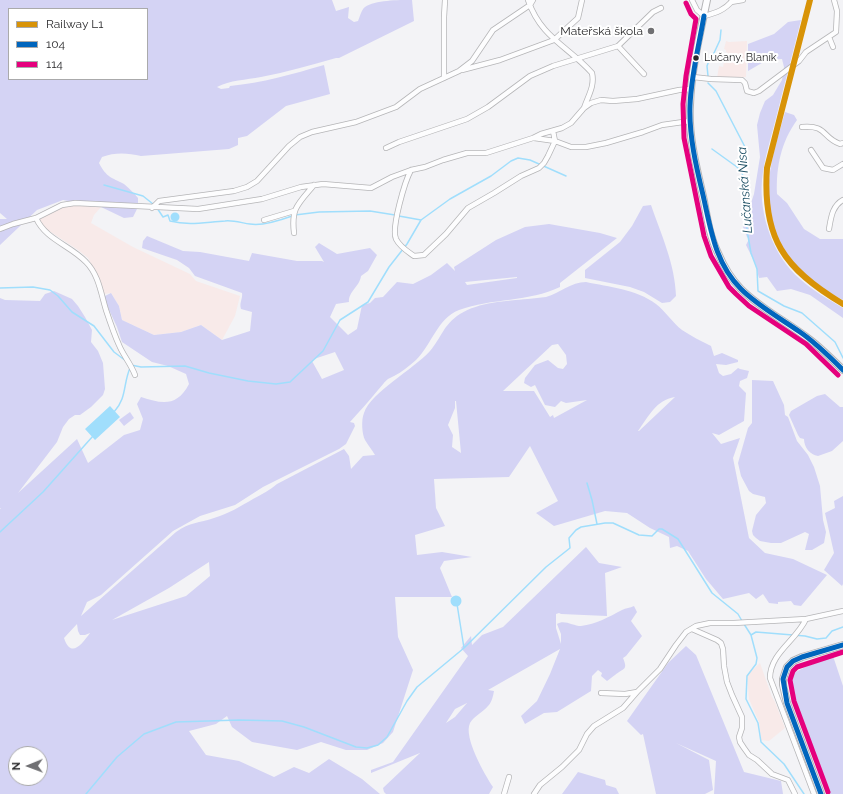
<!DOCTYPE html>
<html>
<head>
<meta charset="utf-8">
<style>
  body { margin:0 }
  #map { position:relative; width:843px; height:794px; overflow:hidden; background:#f3f3f6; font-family:Raleway,sans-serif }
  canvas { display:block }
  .legend { position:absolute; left:8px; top:8px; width:140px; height:72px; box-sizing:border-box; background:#fff; border:1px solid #aaaaab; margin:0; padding:5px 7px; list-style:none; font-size:12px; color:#2a2a2c }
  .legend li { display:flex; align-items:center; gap:8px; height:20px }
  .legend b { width:20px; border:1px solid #aaaaab }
  .north { position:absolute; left:8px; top:746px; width:40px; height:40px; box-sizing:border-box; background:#fff; border:1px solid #aaaaab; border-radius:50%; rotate:269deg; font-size:11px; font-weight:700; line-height:16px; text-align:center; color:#2a2a2c }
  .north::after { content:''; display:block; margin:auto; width:14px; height:18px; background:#707073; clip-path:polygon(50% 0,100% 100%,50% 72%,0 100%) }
</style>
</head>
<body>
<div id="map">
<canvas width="843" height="794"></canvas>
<ul class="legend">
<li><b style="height:5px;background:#d89307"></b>Railway L1</li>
<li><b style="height:5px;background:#0065bd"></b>104</li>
<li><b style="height:5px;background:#e5007d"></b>114</li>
</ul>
<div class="north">N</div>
</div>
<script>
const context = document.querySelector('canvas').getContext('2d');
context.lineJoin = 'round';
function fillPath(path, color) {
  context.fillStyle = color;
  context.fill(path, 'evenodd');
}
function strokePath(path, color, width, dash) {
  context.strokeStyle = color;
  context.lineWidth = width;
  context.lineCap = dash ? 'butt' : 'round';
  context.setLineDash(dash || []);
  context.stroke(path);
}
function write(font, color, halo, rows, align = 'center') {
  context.font = font + ' Raleway,sans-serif';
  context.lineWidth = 4;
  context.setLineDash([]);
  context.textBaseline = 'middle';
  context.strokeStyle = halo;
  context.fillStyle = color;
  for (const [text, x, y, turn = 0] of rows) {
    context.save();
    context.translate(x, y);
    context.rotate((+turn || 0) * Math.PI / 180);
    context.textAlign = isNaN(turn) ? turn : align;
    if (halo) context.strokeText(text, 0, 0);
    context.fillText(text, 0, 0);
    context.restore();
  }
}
const industrial = new Path2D(`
  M726 41 729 42 747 41 746 77 717 78 719 66 723 67 724 62 726 63 728 53 726 52V50L724 49Z
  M69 205 101 207 94 215 91 223 133 247 190 274 196 281 240 296 235 316 222 340 201 325 181 332 154 335 122 320 119 306 111 293 104 294 97 276 88 258 78 250 34 221 61 207Z
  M760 663 772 697 775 702 785 728 769 741 761 740 759 722 749 699 747 675Z`);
const green = new Path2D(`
  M0 0H332L336 11 349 7 348 18 354 22 358 21C360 17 361 10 365 7 375 0 398 0 412 0L414 21 339 58H336C311 65 287 72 261 77 246 80 230 80 217 87L221 89 229 88 230 86C262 83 293 74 324 65L330 94 286 106 247 136 238 138V145L229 149 141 156C128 153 115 152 102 157L99 163C107 178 111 177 124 184 129 188 134 193 138 198V207L133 217 124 218 101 207 63 200 37 210 0 245V219H7L0 213ZM9 9H147V79H9Z
  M801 20C793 53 784 85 776 118 771 138 764 159 762 180 759 215 773 256 800 279 813 291 828 299 843 308V318L810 295 791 289 777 291 767 277 759 278 755 263 746 245 749 239 747 237 743 227 754 194 760 157 757 125 760 113 765 101 773 95 782 80 784 67 782 59 767 60 748 71V44L774 34 788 22Z
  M785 112 794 115 797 120C781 142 776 167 777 194L787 203 804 229 820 239H843V300C796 276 763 237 769 181 771 157 779 134 785 112Z
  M651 205C661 234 675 264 676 296L670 302 662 303 644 292 630 287 585 278V270L620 242 632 226 643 206Z
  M549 224 600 233 617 238 560 283V287C529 302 492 298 459 310 437 319 432 344 416 360 409 366 402 372 394 376 392 377 390 378 388 379 385 381 381 387 378 390 369 401 359 412 350 422L354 423 355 426 346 444 339 449 263 487 235 505 200 516 173 531 101 595 87 602 81 616 176 532C190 522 199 523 214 518 228 514 241 506 253 499 262 494 270 490 277 484L344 449 349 456 351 469 363 456 375 455C372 450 368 445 365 440 362 434 361 420 364 413 371 392 414 369 430 351 442 337 443 325 460 314 479 302 506 301 528 299 534 298 540 298 546 297 560 293 571 282 586 282 609 287 636 289 656 304 665 311 673 323 682 330 691 336 701 341 711 346L714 356 722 353 738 360V362L726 365 716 364 719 373 723 376 731 374 738 368 740 369 749 371 747 378 740 381 739 386 746 393 744 421 719 435 712 433 721 444 740 438 733 458 749 538 765 553 793 559 827 575 801 606 794 605 791 601 778 602V604L769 603 763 594 756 599 749 593 723 599 706 579 688 551 677 546 670 548 669 537 650 528 627 513 605 511 554 526 536 513 558 501 530 446 509 477 434 479 436 508 445 526 415 535 417 555 442 552 472 557 444 561 440 568 452 597H395L398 637 413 670 393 732 383 743 367 750H346L321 742 297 750 252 742 232 727 227 716 216 724 189 731 206 755 239 761 274 777 294 767 309 773 329 759 362 779 380 794H0V509L1 508H0V298L5 300 40 301 45 294 54 291 72 299 78 306 85 317 92 330 91 342 98 351 103 363 105 389 103 395 91 407 80 415H75L69 419 63 427 57 442 18 493 77 439 88 463 124 435 140 430 143 419 137 404 141 397C162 404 177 407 189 384L186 374 168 366 152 362 122 342 117 327 103 297 111 293 119 306 122 320 154 335 181 332 201 325 222 340 250 331 252 312 241 309C239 302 243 299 242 293L195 276 189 268 177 260 142 248 143 241 147 236 183 251 200 252 249 261 252 253 297 261H322L324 262 315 247 319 243 337 254 370 248 377 255 368 271 361 276C360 286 348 292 349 302L336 304 330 317 348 335 357 329 362 305 370 303 375 298 383 297 397 282 413 284 431 275 447 263 455 271 454 267 496 240 525 227ZM517 277V278L467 285 465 282ZM558 344 566 355 567 364 563 369 558 368 548 360 535 365 525 378 524 383 531 387 535 385 545 405 555 407 561 401 566 403 587 400 554 418 553 415 550 417 534 391H503L552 345ZM335 352 344 370 322 379 312 361 314 359ZM675 397 639 431H638C649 416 656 400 675 397ZM455 401H456L461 453 452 447 453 435 448 425 455 408ZM209 562 210 576 186 596 112 620 169 588ZM77 624 78 631 80 635H85L90 633C82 644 71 659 64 638ZM16 754H40V778H16Z
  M752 380 773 381 784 405 785 415 788 417 797 441 808 455 814 467 820 486 823 520 826 532 824 543 812 550H805L809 534 805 532 781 543H771L760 541 756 538 753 535 752 531 756 515 766 503 765 497 753 494 749 491 741 476 738 463 748 428 752 423Z
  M825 394 840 407H843V441L832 451 818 456C810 455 804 447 804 439L800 438 798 435 789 415 791 411 817 396Z
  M130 412 134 418 124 426 119 420Z
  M843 496V584L842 586 824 570 834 553 825 513 835 508 834 501Z
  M586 547 599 563 622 567 605 573 607 616 561 614 559 613 556 614V628L561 644V634L557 624C564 619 573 626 581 626 596 624 609 617 622 610 626 608 630 608 634 606L637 612 631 621 642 636 626 656 623 658C628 670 624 668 615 675 612 677 610 679 607 681L601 676 602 673 598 670 592 676 591 691 557 712 544 713 525 724 521 716 537 701 550 674 560 649 488 690 494 691C493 696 492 702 488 706 483 712 474 716 470 723 463 737 485 775 493 787L489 794H386L384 792 383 788 420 753 371 773V770L393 762 468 656 461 648 471 636 472 645 482 635 503 627ZM467 703 455 717 446 723 455 709Z
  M686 646 696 655 744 772 781 781 783 794H714L716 761 676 743 709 760 713 790 705 794H656L643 734 641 735 627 721 668 663Z
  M832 653 843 686V794H827L788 682V676Z
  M578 772 605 780 606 785 616 788 619 794H562Z`);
const water = new Path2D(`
  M170.5 217a4.5 4.5 0 1 1 9 0a4.5 4.5 0 1 1-9 0Z
  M110 406 120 417 95 440 85 429Z
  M450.5 601a5.5 5.5 0 1 1 11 0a5.5 5.5 0 1 1-11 0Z`);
const stream = new Path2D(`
  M708 76 707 66 710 58 714 53 720 40 721 30
  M708 83 716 91 745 147 746 154 742 173 747 192V230L751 253 757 269 758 291 784 306 802 313 835 342 843 358
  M712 149 737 167 742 173
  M104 185 143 196 153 204
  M157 208 163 217 168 215 170 221C189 226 206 222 225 221 233 220 242 223 250 224 261 226 281 220 292 216
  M295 215 319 212 370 211 395 215
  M399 216 421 220
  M0 288 33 287 50 290 58 296 72 312 94 326 114 352 126 361
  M131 365 141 367 185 366 209 373 248 381 276 384 290 382 323 351 340 320 368 302 389 267 407 244 421 220 450 199 491 176 511 161 518 158 530 160 566 176
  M114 412C127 398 123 384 130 368
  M587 483 592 500 597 524
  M0 532 43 492 93 436
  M457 604 464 648
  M744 624 751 635
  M86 794 117 757 144 734 176 722 239 720 282 721 304 727 356 747 367 748 378 745 387 737 407 701 417 687 464 648 546 567 570 548 569 538 576 530 581 527 605 523H613L639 535 652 536 659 529H662L678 539 712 593 738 614 742 621
  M804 794 784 764 761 742 758 723 746 699 747 676 756 664 757 658 751 635 756 632 805 636 817 639 826 638 832 631 843 627`);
const minor = new Path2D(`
  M528 0C541 38 568 46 592 73 595 86 588 96 584 108
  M692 0 697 10 704 16C716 13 725 10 733 0
  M731 2 743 0
  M829 37 833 47
  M618 46 644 74
  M462 70 500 60 554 40 578 18 582 0
  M693 77 711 79 742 80 745 83 747 91 754 93 759 91 799 61 806 52 836 32 837 11 834 0
  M444 78V17L445 0
  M802 127C828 125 821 137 840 144L843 143
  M534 138 555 141 571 147H586L606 143 643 132 662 125 690 121
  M386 148 399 142 467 119 488 107 530 76 553 66 618 46 653 12 661 8
  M811 150 823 168 833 170 843 164
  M411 170C405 181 391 228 396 239 400 247 407 251 414 256L424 255 446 234 468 208 494 193 521 176 539 168 544 163 548 156 555 141 553 131
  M152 208 159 201 234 191 247 187 257 181 289 146 300 137 312 132 356 122 396 107 420 89 459 71 472 61 493 30 530 5 533 0
  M36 218C46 240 70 245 86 262 99 275 101 294 106 310 110 322 114 334 119 345 123 355 131 364 135 375
  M264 220 294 211
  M0 229 13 224 36 218 62 205 75 203 198 209 262 199 301 187 323 184 371 188 392 177 411 170 425 167 443 160 467 153H486L533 138 541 134 562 128 571 123 584 108 591 103 601 100 613 101 637 99 679 90 691 89
  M829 229C831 218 832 206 843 200
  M294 233C291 208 298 204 314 185
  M806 619C796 641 770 653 770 678L814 794
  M692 629 717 640 721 643 723 649 724 666 727 682 732 695 742 717V728L739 737 740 742 744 748 749 755 757 760 772 774 788 780 795 794
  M601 693 625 694 637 692
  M504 794 509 777
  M534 794 540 785 562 767 579 750 587 734 594 726 623 708 637 692 660 669 676 645 686 632 696 626 710 623H734L806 619 843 611`);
const major = new Path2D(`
  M707 0C700 34 691 70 690 105 688 137 697 169 704 201 707 218 710 237 718 253 723 265 732 280 741 289 761 309 787 322 809 339 821 348 832 359 843 370
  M821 794 787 703 783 685V679L787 667 793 661 802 657 843 645`);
const bus1 = new Path2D(`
  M704 16C699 46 691 75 690 106 689 136 696 166 703 195 711 230 715 263 741 289 758 306 780 318 800 332 816 343 829 356 843 370
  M821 794 787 703 783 679 787 667 793 661 802 657 843 645`);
const bus2 = new Path2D(`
  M686 3 691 14 696 19 686 76 683 104 684 138 704 236 711 256 729 287 736 294 749 306 806 344 838 375
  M828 792 794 701 790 680 793 671 797 667 843 652`);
const rail1 = new Path2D(`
  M810 0 767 168C762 238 784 269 843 304`);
const markers = [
  [651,31,4,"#707073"],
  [696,58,3.5,"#2a2a2c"]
];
const busNames = [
  ["Lučany, Blaník",704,58]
];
const poiNames = [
  ["Mateřská škola",643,31]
];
const waterNames = [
  ["Lučanská Nisa",745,190,-94]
];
fillPath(industrial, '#f8eae9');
fillPath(green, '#d4d3f4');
fillPath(water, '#a0defc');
strokePath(stream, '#a0defc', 1.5);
strokePath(minor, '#b5b5b7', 6);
strokePath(major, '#b5b5b7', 8);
strokePath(minor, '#fdfdfe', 4.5);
strokePath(major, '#fdfdfe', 6);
strokePath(bus1, '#0065bd', 5);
strokePath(bus2, '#e5007d', 5);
strokePath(rail1, '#d89307', 6);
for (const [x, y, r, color] of markers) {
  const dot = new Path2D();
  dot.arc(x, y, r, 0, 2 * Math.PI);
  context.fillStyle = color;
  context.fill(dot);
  strokePath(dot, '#fff', 1.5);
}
write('11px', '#2a2a2c', '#fff', busNames, 'left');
write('12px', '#2a2a2c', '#fff', poiNames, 'right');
write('italic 13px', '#1d4f64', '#fff', waterNames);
</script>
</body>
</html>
